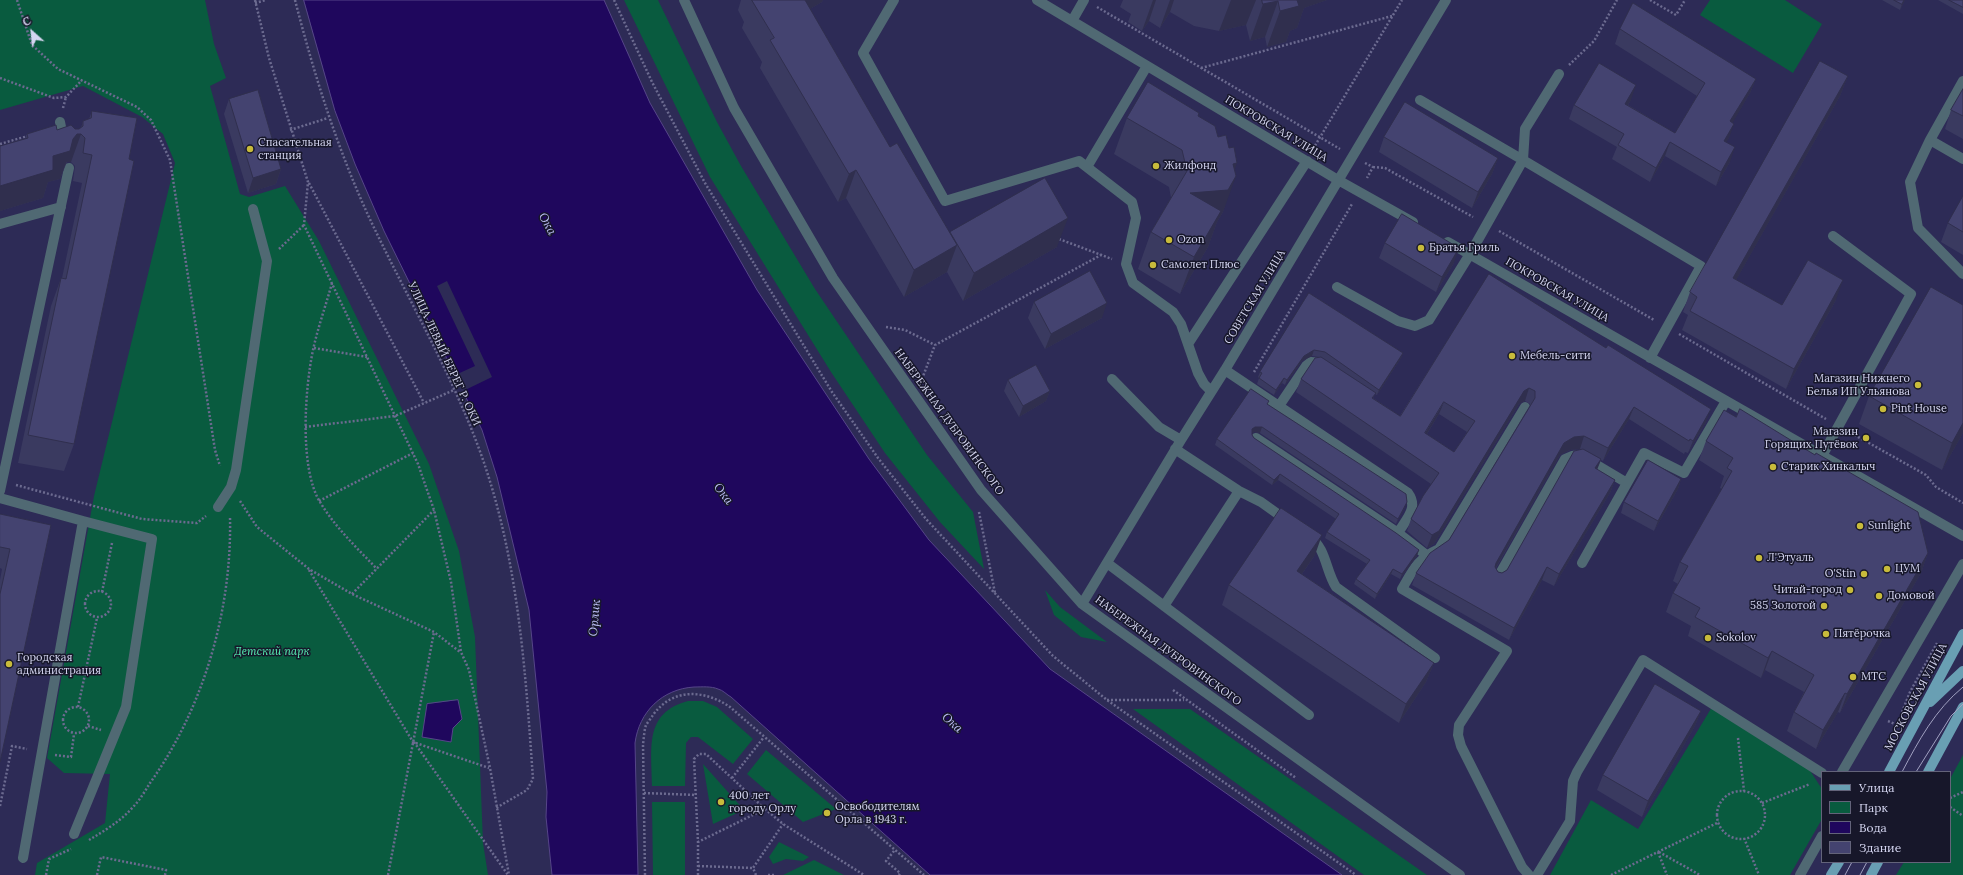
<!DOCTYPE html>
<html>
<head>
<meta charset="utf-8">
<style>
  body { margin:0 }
  #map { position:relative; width:1963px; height:875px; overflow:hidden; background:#2d2b56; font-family:Lora,serif }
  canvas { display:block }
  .legend { position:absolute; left:1821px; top:771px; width:130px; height:92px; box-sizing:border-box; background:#17172a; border:1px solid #63637a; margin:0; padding:5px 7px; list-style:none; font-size:12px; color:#d5d6f1 }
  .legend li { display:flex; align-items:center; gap:8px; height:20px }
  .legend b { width:20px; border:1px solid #63637a }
  .north { position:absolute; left:12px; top:12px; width:40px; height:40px; -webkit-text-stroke:3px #17172a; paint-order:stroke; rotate:333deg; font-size:11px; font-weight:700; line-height:16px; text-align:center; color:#d5d6f1 }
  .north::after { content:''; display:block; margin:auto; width:14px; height:18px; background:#d5d6f1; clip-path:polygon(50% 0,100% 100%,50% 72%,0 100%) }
</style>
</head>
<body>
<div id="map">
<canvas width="1963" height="875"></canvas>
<ul class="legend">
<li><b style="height:5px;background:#699fb3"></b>Улица</li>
<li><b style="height:11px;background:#095b3f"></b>Парк</li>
<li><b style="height:11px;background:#1f075d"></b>Вода</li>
<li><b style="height:11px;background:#444370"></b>Здание</li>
</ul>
<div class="north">С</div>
</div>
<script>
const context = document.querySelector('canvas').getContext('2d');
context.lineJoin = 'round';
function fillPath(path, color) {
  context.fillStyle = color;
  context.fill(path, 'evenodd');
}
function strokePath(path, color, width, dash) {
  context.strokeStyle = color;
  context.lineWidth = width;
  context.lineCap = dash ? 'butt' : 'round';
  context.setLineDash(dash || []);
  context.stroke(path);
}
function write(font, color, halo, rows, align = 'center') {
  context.font = font + ' Lora,serif';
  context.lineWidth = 3;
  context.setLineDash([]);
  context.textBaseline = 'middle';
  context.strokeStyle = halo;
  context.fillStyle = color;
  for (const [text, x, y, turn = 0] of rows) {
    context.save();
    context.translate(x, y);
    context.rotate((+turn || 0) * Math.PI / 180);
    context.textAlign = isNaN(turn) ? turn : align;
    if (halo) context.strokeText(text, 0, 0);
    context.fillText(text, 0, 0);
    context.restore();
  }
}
const green = new Path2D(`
  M0 0H205L214 44 226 78 210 86 240 194 249 197 285 186 319 241 429 464 459 551 475 637 483 843 488 875H35L37 863 105 823 110 774 64 773 47 758 94 496 175 163 163 134 142 117 83 86 0 110Z
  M624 0H658L717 122 741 166 815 289 927 455 973 512 984 569 940 522 885 453 831 372 710 177Z
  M1710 0H1785L1822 24 1793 73 1700 15Z
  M1045 590 1060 607 1107 642 1081 637 1054 615Z
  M688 701H703L717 707 753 739 733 764 698 737H691L686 743 685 786H652C652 749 643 713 688 701Z
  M1712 707 1807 766 1822 789V819L1790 875H1550L1591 800 1638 829Z
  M1133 709H1190L1427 875H1364Z
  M766 750 836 809 803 822 747 774Z
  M1963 755V875H1896L1904 862H1950V779Z
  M703 764 744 810 713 824Z
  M652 802H685V875H653Z
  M779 842 809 857 803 861 786 859 773 864 769 857Z
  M814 860 844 875H783Z`);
const water = new Path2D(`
  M304 0H604L650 103 757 290 869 459 929 540 1050 669 1342 875H930L731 697C727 695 723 690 718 689 711 686 702 687 694 687 662 689 639 712 635 743L638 875H552L546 817 547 792 529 610 497 477 482 430 384 231 355 164 335 111Z
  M458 700 462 719 453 728 451 742 422 737 427 704Z`);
const pier = new Path2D(`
  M447 281 492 377 461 392 453 376 475 366 437 286Z`);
const path = new Path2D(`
  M17 0 32 45 58 69 137 107 151 120 170 160 215 450 220 466
  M255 0 269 58 308 182 304 225 418 464 434 510 451 582 461 652 469 670 490 768 509 875
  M295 0C314 74 336 145 368 215 404 292 448 366 478 446 518 553 525 666 533 779L527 790 496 808
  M614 0 652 82 705 183 832 392 878 458 926 519 1053 656 1107 700 1356 875
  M1650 0 1676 15 1685 0
  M255 3 266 0
  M1097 7 1340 149
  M1569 65 1594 41 1617 0
  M1201 68 1392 16
  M0 78 54 98 66 97 82 80
  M63 108 66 97
  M290 130 328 118
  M0 144 28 136
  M1313 149 1402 0
  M1365 163 1373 167 1367 178
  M1373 167 1385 168 1473 217
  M309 183 424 403
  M1499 231 1654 320
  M1059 239 1112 259
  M279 249 304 225
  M332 283C326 305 318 327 313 350 305 388 299 468 320 502 335 527 357 548 377 569
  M886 327 905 330 935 345
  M1679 334 1826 419
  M314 348 367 357
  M1254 372 1352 204
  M922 379 935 345 1101 255
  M305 427 395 416 454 390
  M1851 433 1926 475 1936 487 1963 503
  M16 485 142 519 197 523 206 516
  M240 501 257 527 309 569 352 594 434 632 460 652
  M319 501 413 453
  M979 512 995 593
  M309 570 413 742 489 768
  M85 604a13 13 0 1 1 26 0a13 13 0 1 1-26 0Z
  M102 592 112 543
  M352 594 434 510
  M1173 690 1296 778
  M1107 700H1184
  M63 720a13 13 0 1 1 26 0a13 13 0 1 1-26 0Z
  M78 707 97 618
  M1902 712 1910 692 1937 643
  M1888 721 1897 725
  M88 726 101 730
  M1738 738 1744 791
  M414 742 508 875
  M55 755 71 757 74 734
  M732 778 764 737
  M1717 815a24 24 0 1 1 48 0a24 24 0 1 1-48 0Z
  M644 793 696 795
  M1950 798 1963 792
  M1762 803 1810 784
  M0 806 12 746 27 749
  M1950 807 1963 816
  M765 809 783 824 864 875
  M1744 838 1759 875
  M89 840C104 831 121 821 133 807 140 800 145 791 150 783 204 707 232 610 230 517
  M894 851 886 861 900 873 899 875
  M1658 852 1667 875
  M1659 852 1700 875
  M698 866 753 868
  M46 875 49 859 71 849
  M97 875 101 857 166 870 165 875
  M388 875 434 632
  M645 875 643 744C644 738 644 731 646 725 648 722 651 718 653 715 673 687 705 690 730 707L924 875
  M698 875V842L694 759 699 754H706L765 809 698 842
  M756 875 753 868 783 824
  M768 875H776
  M1611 875 1719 822`);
const minor = new Path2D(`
  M684 0 734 108 833 278 981 490 1082 604 1460 875
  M894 0 863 53 945 201 1079 161 1132 202 1136 218 1126 264 1133 283 1173 312 1181 324 1198 373 1204 384 1211 391
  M1037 0 1338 180 1413 222
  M1072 21 1084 0
  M1559 74 1525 129 1523 160 1701 266 1650 358
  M60 122 64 142
  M1930 140 1963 81
  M1963 159 1930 140 1910 182 1918 228 1963 274
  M1087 167 1147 66
  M0 224 61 207
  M1448 242 1963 536
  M1337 287 1398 321 1415 326 1429 320 1470 254 1523 160 1420 100
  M1188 344 1307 161
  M1225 370 1408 493C1419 508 1406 519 1398 533
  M1112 379 1159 427 1181 440
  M1279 406 1306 366 1311 362 1319 363 1325 368
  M1525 407 1439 549C1418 558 1413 570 1402 589L1507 651 1459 725 1458 735 1461 746 1522 867 1529 875
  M1256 438 1398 533 1425 554
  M1175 449 1239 491 1261 502 1289 522
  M1822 456 1911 294 1833 236
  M0 491 69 168
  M0 498 83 521 23 858
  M218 507 231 487 236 470 267 261 253 209
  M1310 537C1326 548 1326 572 1336 587L1435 658
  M1107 563 1309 715
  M1582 563 1644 453 1684 473 1726 401
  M1497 579 1565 459 1572 456 1580 455 1627 483
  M1082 604 1181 440 1225 370 1446 0
  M1164 606 1239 491
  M1842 772 1963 564
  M74 834 126 707 152 539 83 521
  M1537 875 1570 821 1573 781 1577 772 1643 660 1822 773
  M1800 875 1822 836`);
const major = new Path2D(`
  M1930 702 1963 671
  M1889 772 1963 634
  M1928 772 1963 707
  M1831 875 1839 862
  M1871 875 1878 862`);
const tram = new Path2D(`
  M1902 772C1919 740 1935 710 1963 687
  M1916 772 1951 716 1963 704
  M1845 875 1852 862
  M1860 875 1867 862`);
const wall = new Path2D(`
  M741 0H823L822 2 810 9 890 147 950 233V232L1057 247 963 301 947 272 904 297 846 198 838 202 760 68 762 62 742 28 744 22 738 10Z
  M1123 0H1327L1304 8 1297 28 1290 31 1286 42 1267 47 1265 37 1250 41 1246 25 1219 31 1194 26 1170 12 1160 28 1149 21 1142 31 1128 22 1131 14 1120 7Z
  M1882 0H1905L1900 10Z
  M1938 0H1963V14Z
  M1620 29 1756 79 1750 93 1732 123 1729 138 1726 142 1730 162 1716 186 1665 156 1650 182 1612 159 1617 147 1569 119 1574 105 1631 100 1628 105 1675 133 1697 96 1615 44Z
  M1848 76 1840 96 1736 280 1782 305 1836 300 1786 389 1682 330 1688 315 1683 312 1690 292Z
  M1963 89V139L1945 129 1951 110Z
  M229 99 281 169 276 184 248 193 224 114Z
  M92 111 137 118 74 444 64 471 18 463 51 306 61 278H62L82 183 73 181 75 166 71 162H67L60 179 48 182 43 198 0 211V146L25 138 27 134 57 130 79 129 81 128 83 121 89 119Z
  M1199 113 1198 116 1218 137 1235 170 1223 212 1217 222 1208 247 1180 294 1138 269 1151 232 1171 198 1169 187 1114 154 1127 118Z
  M1384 137 1498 158 1492 174 1472 208 1379 152Z
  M1963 196V255L1941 242 1948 223Z
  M1385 243 1454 263 1436 292 1379 258Z
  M1489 274 1706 422 1688 453 1685 452 1684 454 1629 419 1603 461 1601 460 1597 470 1615 480 1610 493 1554 586 1542 580 1509 640 1412 585 1416 573 1449 540 1530 405V404L1525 401 1519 404 1434 544 1427 548 1407 531 1411 519 1431 484 1296 392 1301 379 1319 357 1312 356 1302 361 1285 385 1282 383 1274 395 1257 384 1259 378 1258 377 1260 372 1309 293 1403 353 1401 358 1377 395 1375 394 1373 398 1400 416ZM1439 414 1467 432 1454 452 1427 434ZM1580 449 1581 450 1507 570 1502 573 1498 572 1496 568 1560 455 1570 450Z
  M1034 302 1102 318 1045 349 1028 318Z
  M1008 380 1050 391 1046 401 1019 417 1004 391Z
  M1869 396 1963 433 1942 470 1859 424Z
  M1267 405 1405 507 1396 524 1260 433 1254 432 1252 433V435L1254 438 1417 556 1400 579 1391 574 1375 599 1354 584 1356 579 1367 564 1325 538 1327 532 1336 519 1278 480 1272 485 1215 445 1217 439Z
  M1706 441 1928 553 1921 573 1840 713 1838 712 1816 749 1787 731 1794 712 1804 692 1765 670 1761 678 1688 636 1691 626 1666 612 1673 593 1678 584 1673 581 1680 562 1722 489 1720 488 1724 476 1699 460Z
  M1681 479 1678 489 1654 531 1621 513 1624 502Z
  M0 514 51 525 0 762V580L2 569 0 568Z
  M1315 555 1302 574 1434 663 1426 682 1399 723 1222 605 1229 585Z
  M1701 711 1695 726 1642 817 1597 790 1603 775Z`);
const shadedWall = new Path2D(`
  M798 0H823L822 2 791 20Z
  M1153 0H1156L1149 21 1142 31Z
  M1170 0H1174L1170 12 1160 28Z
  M1231 0H1256L1246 25 1219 31Z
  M1294 0H1327L1304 8 1297 28 1290 31 1286 42 1267 47 1280 11Z
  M1904 0H1905L1900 10 1902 4Z
  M1278 1 1265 37 1250 41 1263 4Z
  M1848 76 1840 96 1726 298 1733 278Z
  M1756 79 1750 93 1725 136 1730 121Z
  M1636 85 1631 100 1620 118 1625 104Z
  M1734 124 1729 138 1719 155 1724 141Z
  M77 134H81L71 162H67L66 163 60 179 48 182 43 198 0 211V186L53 156 73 139Z
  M1670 142 1665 156 1650 182 1656 168Z
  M1735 147 1730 162 1716 186 1721 172Z
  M1498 158 1492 174 1472 208 1478 192Z
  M1237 163 1228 190 1236 176 1223 212 1217 222 1208 247 1180 294 1194 257 1190 193 1233 164Z
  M281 169 276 184 248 193 253 178Z
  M856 170 846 198 838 202 849 174Z
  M1068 218 1057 247 963 301 974 273Z
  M957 245 947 272 904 297 914 270Z
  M1459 248 1454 263 1436 292 1442 277Z
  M1843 280 1836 300 1786 389 1794 369Z
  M1107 303 1102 318 1045 349 1051 334Z
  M1314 350 1312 356 1302 361 1285 385 1287 380 1304 356Z
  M1403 353 1401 358 1377 395 1379 390Z
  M1284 378 1282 383 1274 395 1276 390Z
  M1529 388 1525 401 1519 404 1434 544 1427 548 1432 535 1524 391Z
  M1050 391 1046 401 1019 417 1023 406Z
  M1444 402 1439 414 1420 445 1425 433Z
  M1634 407 1629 419 1603 461 1608 448Z
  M1711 409 1706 422 1688 453 1693 441Z
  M1963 423V433L1942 470 1952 443Z
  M1255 427H1262L1260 433 1254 432 1250 435 1252 429Z
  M1584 436 1580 449 1570 450 1560 455 1491 576 1496 563 1564 443 1574 437Z
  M1601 459 1596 472 1595 468Z
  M1280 474 1278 480 1272 485 1274 480Z
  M1681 479 1678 489 1654 531 1658 521Z
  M1615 480 1610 493 1554 586 1559 574Z
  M1407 502 1405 507 1396 524 1398 519Z
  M1322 535 1315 555 1290 591 1297 571Z
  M1419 550 1417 556 1400 579 1402 574Z
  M1928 553 1921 573 1840 713 1847 694Z
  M1547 567 1542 580 1509 640 1514 628Z
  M1393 569 1391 574 1375 599 1377 594Z
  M1772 651 1765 670 1761 678 1768 658Z
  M1434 663 1426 682 1399 723 1406 704Z
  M1845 693 1838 712 1816 749 1823 730Z
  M1701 711 1695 726 1642 817 1648 801Z`);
const building = new Path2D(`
  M752 0H805L890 147 897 143 957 245 914 270 856 170 849 174 770 40 774 38Z
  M1262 0H1297L1299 6 1280 11 1278 1 1263 4Z
  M1894 0H1904L1902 4Z
  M1949 0H1963V7Z
  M1633 3 1756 79 1730 121 1734 124 1724 141 1735 147 1721 172 1670 142 1656 168 1618 145 1624 134 1574 105 1599 63 1636 85 1625 104 1675 133 1705 83 1620 29Z
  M1820 61 1848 76 1733 278 1782 305 1808 260 1843 280 1794 369 1690 311 1697 297 1690 292Z
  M1148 82 1199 113 1198 116 1215 126 1218 137 1226 135 1229 148 1234 147 1237 163 1233 164 1236 176 1228 190 1190 193 1221 211 1194 257 1151 232 1187 171 1182 150 1127 118Z
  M1963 89V116L1951 110Z
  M258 90 281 169 253 178 229 99Z
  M1405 102 1498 158 1478 192 1384 137Z
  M92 111 137 118 129 159 134 161 74 444 28 435 61 278 66 279 92 155 83 153 85 138 81 134H77L73 139 70 151 53 156V170L0 186V146L28 138 27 134 56 125 57 130 71 125 75 129H79L83 126V121L91 118Z
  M1045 178 1068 218 974 273 950 232Z
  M1963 196V232L1948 223Z
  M1402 214 1459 248 1442 277 1385 243Z
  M1090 271 1107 303 1051 334 1034 302Z
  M1489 274 1606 348 1608 345 1711 409 1693 441 1690 439 1689 441 1634 407 1608 448 1584 436 1574 437 1564 443 1496 563 1495 567 1498 572 1502 573 1507 570 1574 451 1583 449 1601 459 1595 468 1615 480 1559 574 1547 567 1514 628 1416 573 1430 553 1449 540 1535 398V391L1529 388 1524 391 1439 531 1432 535 1411 519 1423 496 1439 473 1301 379 1315 358 1321 357 1376 393 1372 398 1400 416ZM1444 402 1475 421 1454 452 1425 433Z
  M1931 287 1963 305V423L1952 443 1869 396Z
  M1309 293 1403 353 1379 390 1325 352 1314 350 1304 356 1287 380 1284 378 1276 390 1259 378 1262 373 1260 372Z
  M1036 365 1050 391 1023 406 1008 380Z
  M1251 389 1269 401 1267 404 1406 494 1407 502 1398 519 1262 427H1255L1252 429V435L1254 438 1396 533 1419 550 1402 574 1393 569 1377 594 1356 579 1370 560 1327 532 1339 514 1280 474 1274 480 1217 439Z
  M1740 409 1815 455 1816 453 1918 512 1928 553 1847 694 1845 693 1823 730 1794 712 1814 675 1772 651 1768 658 1695 617 1700 608 1673 593 1688 566 1680 562 1732 471 1727 468 1733 458 1706 441 1724 410 1736 417Z
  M1648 460 1681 479 1658 521 1624 502Z
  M1281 508 1322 535 1297 571 1434 663 1406 704 1229 585Z
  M0 514 51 525 0 762V594L10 549 0 547Z
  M1655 684 1701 711 1648 801 1603 775Z`);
const markers = [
  [250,149,4,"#c8bb3b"],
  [1156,166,4,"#c8bb3b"],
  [1169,240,4,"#c8bb3b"],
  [1421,248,4,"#c8bb3b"],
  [1153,265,4,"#c8bb3b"],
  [1512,356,4,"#c8bb3b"],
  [1918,385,4,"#c8bb3b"],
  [1883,409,4,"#c8bb3b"],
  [1866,438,4,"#c8bb3b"],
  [1773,467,4,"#c8bb3b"],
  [1860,526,4,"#c8bb3b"],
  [1759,558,4,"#c8bb3b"],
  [1887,569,4,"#c8bb3b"],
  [1864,574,4,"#c8bb3b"],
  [1850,590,4,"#c8bb3b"],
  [1879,596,4,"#c8bb3b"],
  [1824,606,4,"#c8bb3b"],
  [1826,634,4,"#c8bb3b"],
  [1708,638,4,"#c8bb3b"],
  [9,664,4,"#c8bb3b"],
  [1853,677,4,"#c8bb3b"],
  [721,802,4,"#c8bb3b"],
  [827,813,4,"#c8bb3b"]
];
const streetNames = [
  ["ПОКРОВСКАЯ УЛИЦА",1276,129,31],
  ["ПОКРОВСКАЯ УЛИЦА",1557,290,30],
  ["СОВЕТСКАЯ УЛИЦА",1255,297,-59],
  ["УЛИЦА ЛЕВЫЙ БЕРЕГ Р. ОКИ",444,354,65],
  ["НАБЕРЕЖНАЯ ДУБРОВИНСКОГО",949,422,54],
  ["НАБЕРЕЖНАЯ ДУБРОВИНСКОГО",1168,651,36],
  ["МОСКОВСКАЯ УЛИЦА",1916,697,-62]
];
const poiNames = [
  ["Спасательная",258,143],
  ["станция",258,156],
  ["Жилфонд",1164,166],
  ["Ozon",1177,240],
  ["Братья Гриль",1429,248],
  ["Самолет Плюс",1161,265],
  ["Мебель-сити",1520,356],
  ["Магазин Нижнего",1910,379,"right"],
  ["Белья ИП Ульянова",1910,392,"right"],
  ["Pint House",1891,409],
  ["Магазин",1858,432,"right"],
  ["Горящих Путёвок",1858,445,"right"],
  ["Старик Хинкалыч",1781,467],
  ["Sunlight",1868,526],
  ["Л'Этуаль",1767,558],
  ["ЦУМ",1895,569],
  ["O'Stin",1856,574,"right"],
  ["Читай-город",1842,590,"right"],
  ["Домовой",1887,596],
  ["585 Золотой",1816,606,"right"],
  ["Пятёрочка",1834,634],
  ["Sokolov",1716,638],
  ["Городская",17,658],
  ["администрация",17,671],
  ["МТС",1861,677],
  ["400 лет",729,796],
  ["городу Орлу",729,809],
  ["Освободителям",835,807],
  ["Орла в 1943 г.",835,820]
];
const parkNames = [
  ["Детский парк",272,652]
];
const waterNames = [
  ["Ока",547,224,62],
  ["Ока",723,494,52],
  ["Орлик",595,618,-85],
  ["Ока",952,723,42]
];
fillPath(green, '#095b3f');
fillPath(water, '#1f075d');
strokePath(water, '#564589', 1);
fillPath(pier, '#2d2b56');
strokePath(path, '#6c6b90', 2.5, [2, 2]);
strokePath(minor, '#506973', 10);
strokePath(major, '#699fb3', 10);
strokePath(tram, '#a1a1c1', 1);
fillPath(wall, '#3a3a60');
fillPath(shadedWall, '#302f4e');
fillPath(building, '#444370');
strokePath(building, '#302f4e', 1);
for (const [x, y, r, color] of markers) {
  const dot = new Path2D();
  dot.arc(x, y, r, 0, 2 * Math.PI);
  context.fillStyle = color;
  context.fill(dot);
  strokePath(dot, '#17172a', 1.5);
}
write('11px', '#d5d6f1', '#17172a', streetNames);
write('11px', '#d5d6f1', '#17172a', poiNames, 'left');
write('italic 11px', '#58f5b7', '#17172a', parkNames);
write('italic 12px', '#bec0f8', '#17172a', waterNames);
</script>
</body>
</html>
